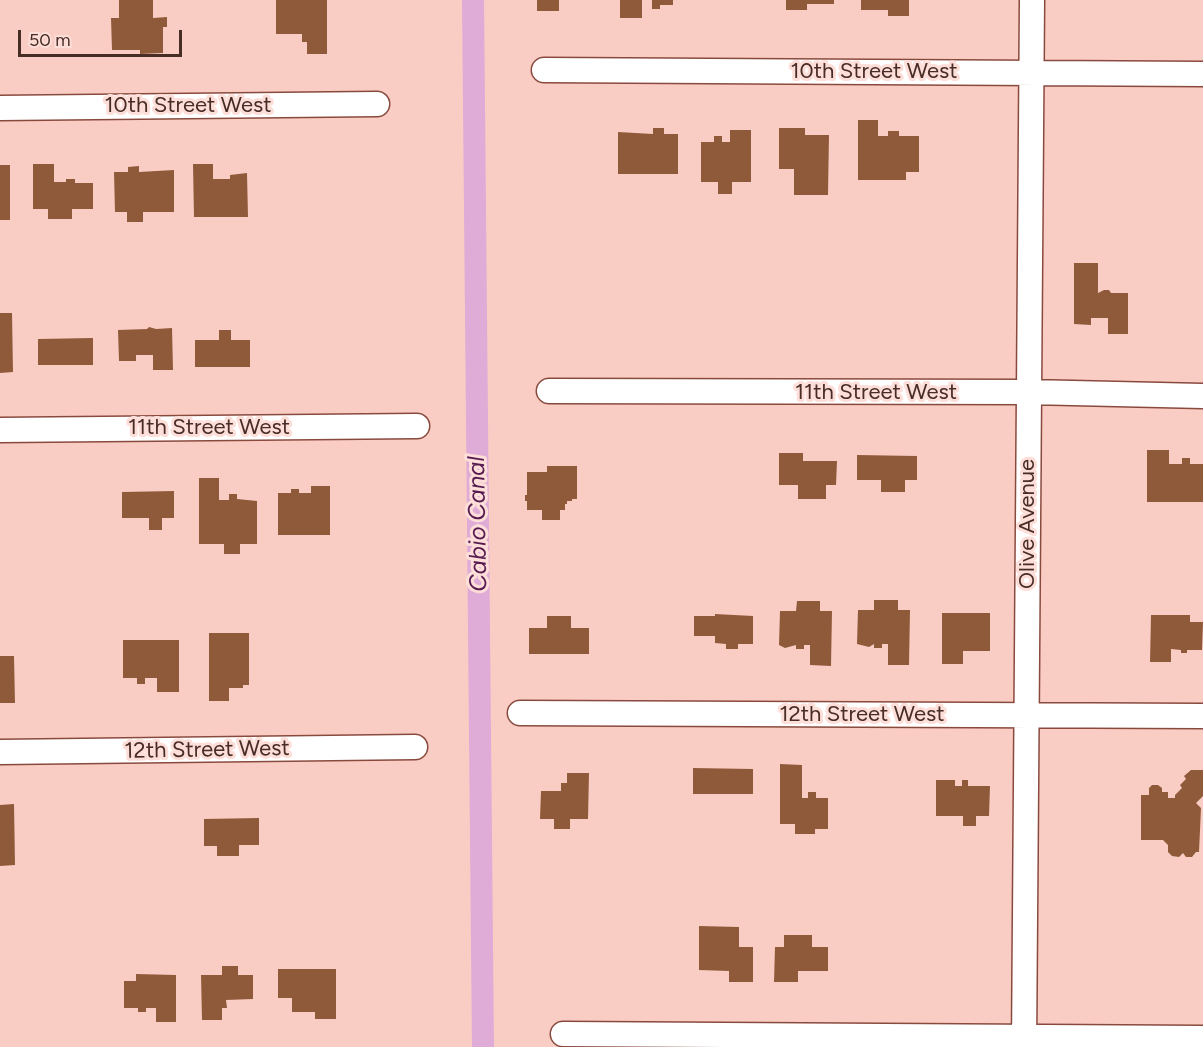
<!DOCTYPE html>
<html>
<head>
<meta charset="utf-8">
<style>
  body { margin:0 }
  #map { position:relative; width:1203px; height:1047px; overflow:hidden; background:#facdc4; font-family:Figtree,sans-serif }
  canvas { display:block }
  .scale { position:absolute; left:18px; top:30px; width:164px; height:27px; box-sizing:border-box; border:3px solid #482c26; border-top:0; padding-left:8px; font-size:18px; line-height:21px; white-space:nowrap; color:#482c26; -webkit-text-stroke:4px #fdded8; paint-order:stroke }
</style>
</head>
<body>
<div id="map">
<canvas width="1203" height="1047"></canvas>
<div class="scale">50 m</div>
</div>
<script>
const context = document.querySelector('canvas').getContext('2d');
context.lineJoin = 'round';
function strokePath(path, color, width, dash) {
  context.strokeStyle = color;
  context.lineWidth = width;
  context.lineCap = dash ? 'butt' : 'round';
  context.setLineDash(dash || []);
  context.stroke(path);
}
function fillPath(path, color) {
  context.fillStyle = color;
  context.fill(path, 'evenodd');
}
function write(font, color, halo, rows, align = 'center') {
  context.font = font + ' Figtree,sans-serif';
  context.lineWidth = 6;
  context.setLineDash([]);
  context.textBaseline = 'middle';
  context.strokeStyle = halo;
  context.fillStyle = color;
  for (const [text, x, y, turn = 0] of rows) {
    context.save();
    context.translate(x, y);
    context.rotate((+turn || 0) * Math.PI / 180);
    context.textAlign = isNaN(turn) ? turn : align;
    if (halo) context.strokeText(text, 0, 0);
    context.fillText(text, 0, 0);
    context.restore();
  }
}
const canal = new Path2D(`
  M473 0 483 1047`);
const building = new Path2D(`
  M119 0H153V18L167 17V27H163V53L140 54V50H112L111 18H119Z
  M276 0H327V54H307V42H302V34H276Z
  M537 0H559V11H537Z
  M620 0H642V18H620Z
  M652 0H673V5H660V9H652Z
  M786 0H834V4H807V10H786Z
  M861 0H909V16H888V10H861Z
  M858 120H878V136H888V131H899V136H919V172H906V180H858Z
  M653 128H664V134H678V174H618V132L653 134Z
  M779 128H805V135H829L828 195H794V169H779Z
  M730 130H751V182H732V194H718V182H701V142H714V136H722V142H730Z
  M33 164H54V182H66V179H75V183H93V209H72V219H48V209H33Z
  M193 164H213V179H230V175L247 173 248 217H194Z
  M0 165H10V220H0Z
  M139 166V172L174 170V212H143V222H127V212H115L114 172H128V167Z
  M1074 263H1098V293L1104 290H1109L1111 293H1128V334H1108V318H1091V325L1074 324Z
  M0 313H12L13 372 0 373Z
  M149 327 156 329 172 328 173 370H153V355H136V361H119L118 330 147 329Z
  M219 330H231V340H250V367H195V340H219Z
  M93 338V365H38V339Z
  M1147 450H1169V464H1182V458H1190V464H1203V502H1147Z
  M779 453H803V461H837L836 485H826V499H798V485H779Z
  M857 455 917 456V480H905V492H881V480H857Z
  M547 466H577V499H572V501H567V504H565V510H560V520H542V510H527V501H525V495H527V472H547Z
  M199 478H219V500H229V494H237V499L257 501V544H240V554H224V544H199Z
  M311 486H330V535H278V493H291V489H299V493H311Z
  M174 491V518H162V530H149V518H122V492Z
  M874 600H898V610H910L909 665H888V644H882V648H874V644L869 647 857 644 858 610H874Z
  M797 601H820V611H832L831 666 810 665V645H804V649H796V645L785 648 779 645 780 611H796Z
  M942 613H990V651H963V664H942Z
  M715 614 753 616V644H738V649H726V644L715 643V636H694V616H715Z
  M1151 615H1190V622H1203L1202 650H1187V653H1181V650L1171 649V662H1150Z
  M547 616H571V628H589V654H529V628H547Z
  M209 633H249V685H243V688H229V701H209Z
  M123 640H179V692H157V678H145V684H137V678H123Z
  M0 656H14L15 703H0Z
  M780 764 802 765V798H808V792H816V798H828V829H815V834H795V824H780Z
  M693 768 753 769V794H693Z
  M1191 770H1203V796L1196 803 1201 808 1199 852H1196L1192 857H1186L1183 853 1179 857 1172 856 1168 852V845L1163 840H1141V795H1149V788L1152 785H1158L1162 788V792H1168V798H1175V795L1182 788 1180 785 1186 779 1184 776Z
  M567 773H589L588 819H570V829H554V819H540L541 791H561V783H567Z
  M936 780H955V786H962V780H968V786H990L989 816H976V826H963V816H936Z
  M14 804 15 865 0 866V805Z
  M259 818V845H239V856H217V846H204V819Z
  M699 926 739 927V947H753V982H729V971L699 970Z
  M784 935H812V947H828V971H798V982H774L775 947H784Z
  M222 966H238V975H253V999L226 1000 227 1008H222V1020H202L201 975H222Z
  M278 969H336V1019H315V1012H292V998H278Z
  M136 974 176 975V1022H156V1008H146V1012H138V1008H124V981H136Z`);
const street = new Path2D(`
  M544 70 1203 74
  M0 108 377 104
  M549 391 1029 392 1203 396
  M0 430 417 426
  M520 713 1203 716
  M0 752 415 747
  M563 1034 1203 1038
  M1024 1047 1032 0`);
const streetNames = [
  ["10th Street West",874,72],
  ["10th Street West",188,106],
  ["11th Street West",876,393],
  ["11th Street West",209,428],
  ["Olive Avenue",1028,524,-90],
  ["12th Street West",862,715],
  ["12th Street West",207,750,-1]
];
const waterNames = [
  ["Cabio Canal",478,524,-91]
];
strokePath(canal, '#dfabd7', 22);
fillPath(building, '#8f5a3a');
strokePath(street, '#894a3e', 27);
strokePath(street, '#fff', 24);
write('22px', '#482c26', '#fdded8', streetNames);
write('italic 24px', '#571b51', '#fdded8', waterNames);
</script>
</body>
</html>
